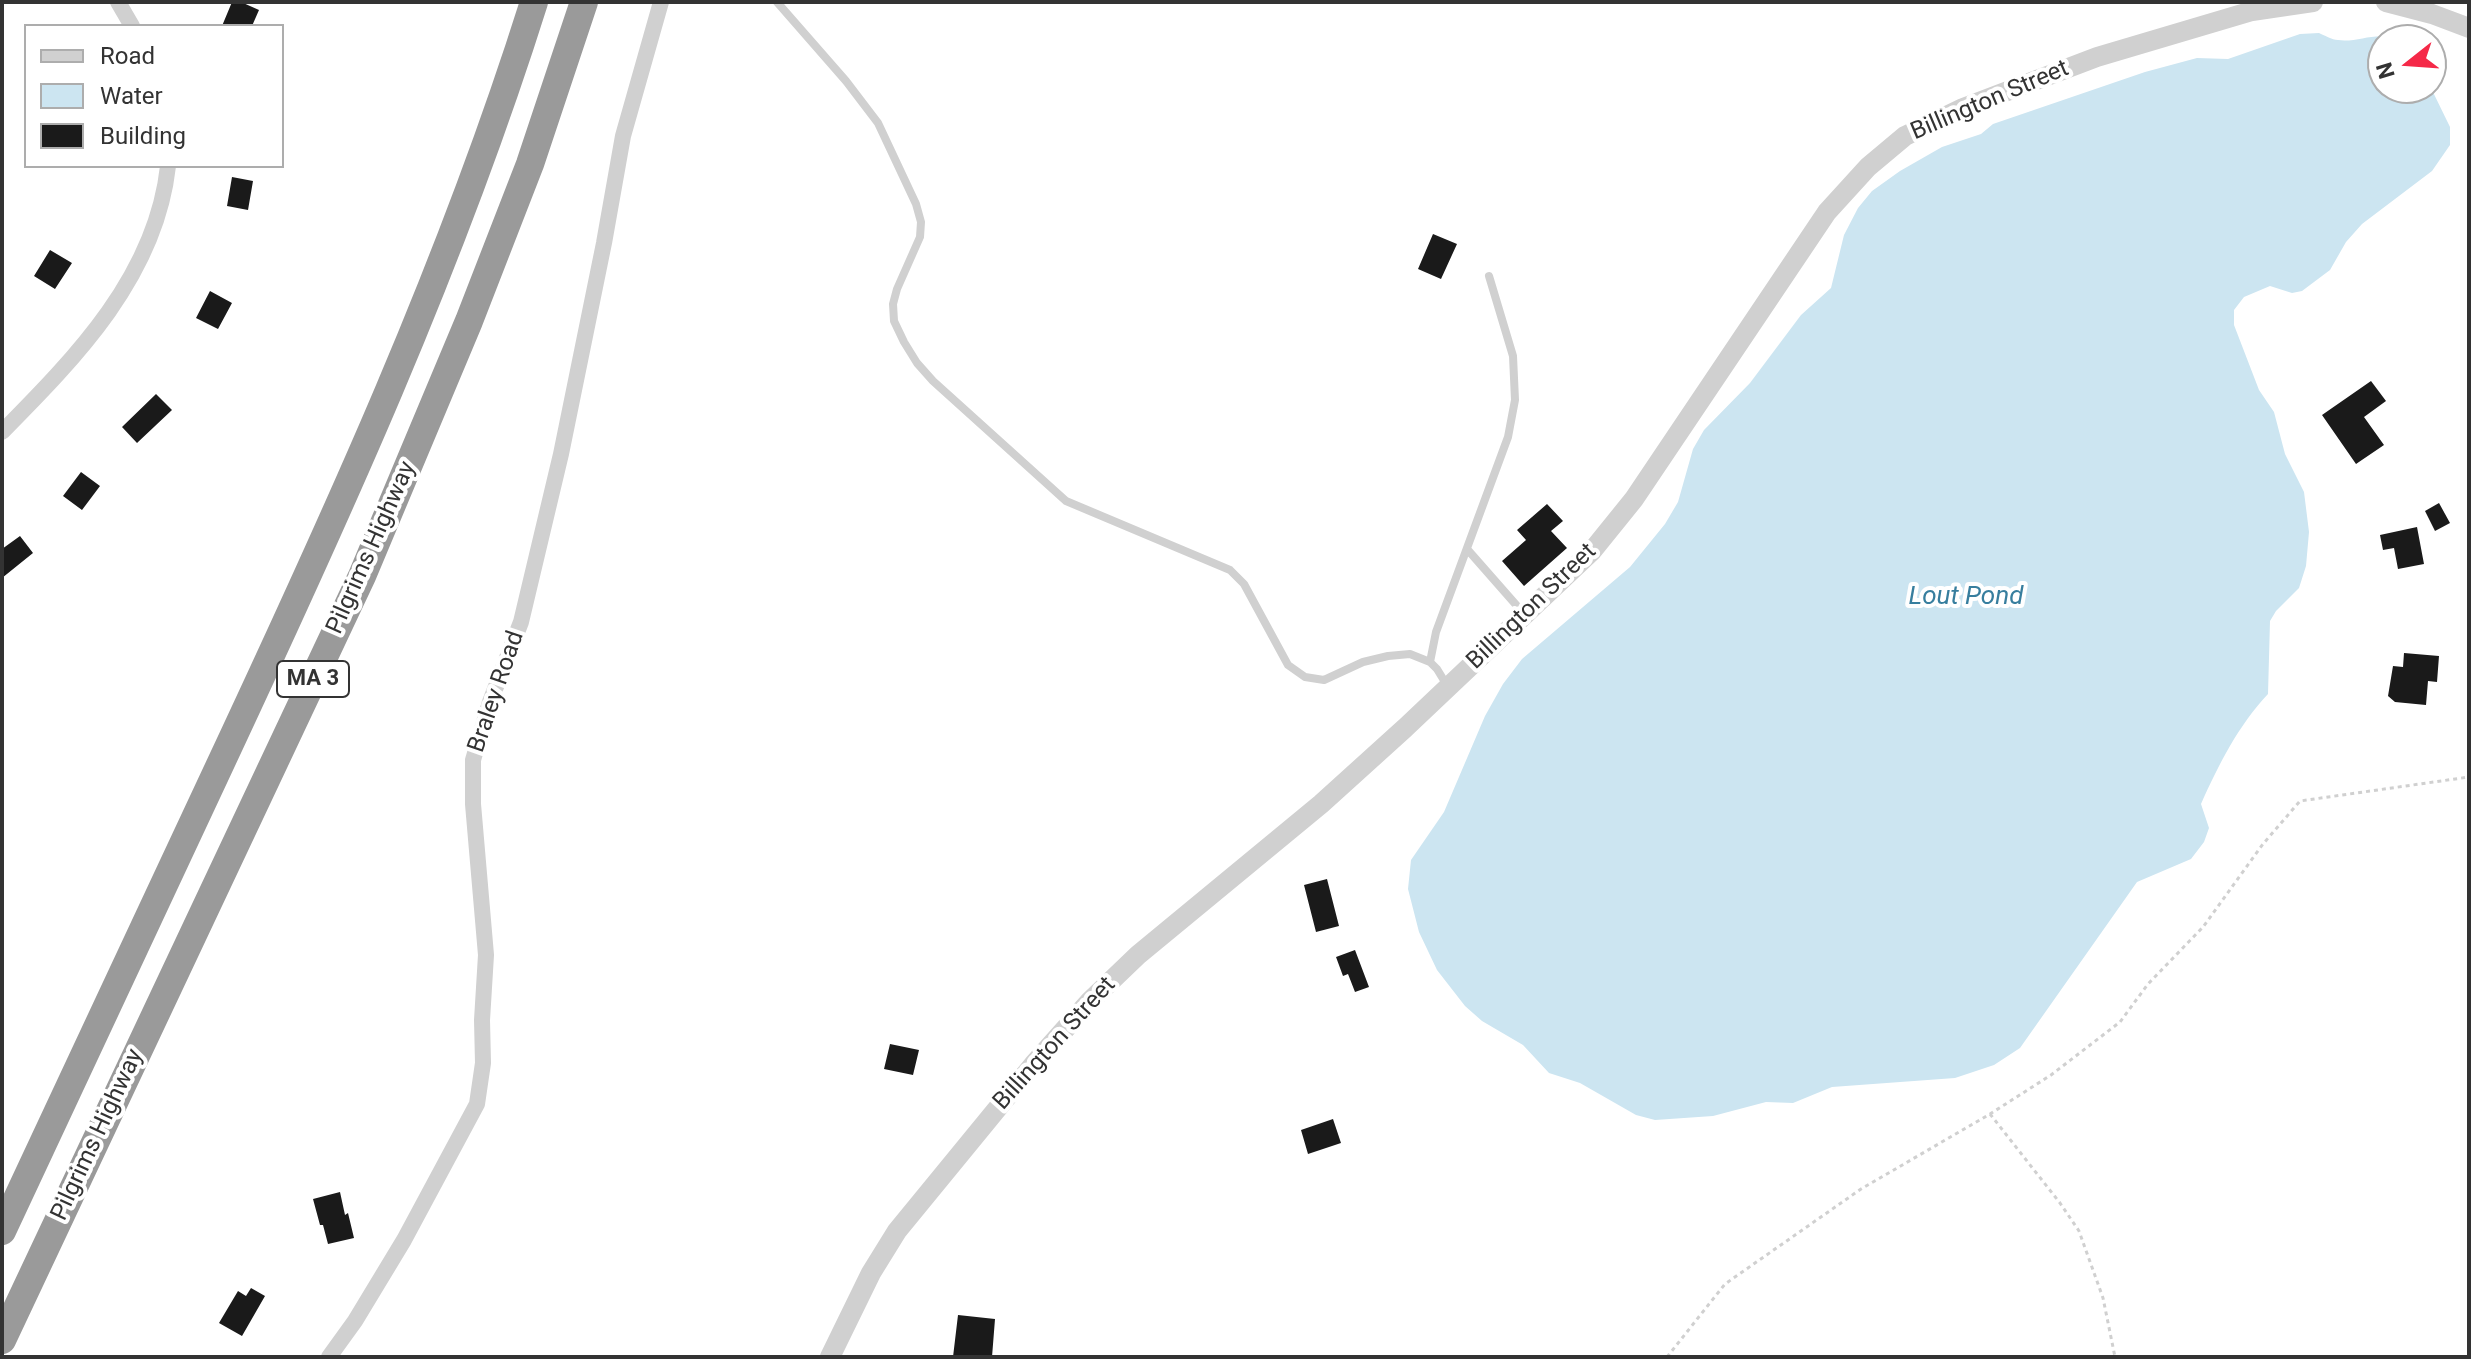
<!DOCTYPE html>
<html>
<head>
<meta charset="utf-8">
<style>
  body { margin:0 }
  #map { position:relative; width:2471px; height:1359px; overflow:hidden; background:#fff; font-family:Roboto,sans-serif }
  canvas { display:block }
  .frame { position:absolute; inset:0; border:4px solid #333; pointer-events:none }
  .legend { position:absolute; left:24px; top:24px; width:260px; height:144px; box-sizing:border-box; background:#fff; border:2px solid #adadad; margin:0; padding:10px 14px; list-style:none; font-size:24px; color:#333 }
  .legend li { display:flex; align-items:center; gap:16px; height:40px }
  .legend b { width:40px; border:2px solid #adadad }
  .north { position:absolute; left:2367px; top:24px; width:80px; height:80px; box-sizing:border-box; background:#fff; border:2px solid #adadad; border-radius:50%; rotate:253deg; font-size:22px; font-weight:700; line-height:32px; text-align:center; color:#333 }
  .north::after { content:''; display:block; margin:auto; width:28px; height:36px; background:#f52948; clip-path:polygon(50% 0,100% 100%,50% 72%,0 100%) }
</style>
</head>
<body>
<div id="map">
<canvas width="2471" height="1359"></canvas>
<div class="frame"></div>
<ul class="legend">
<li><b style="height:10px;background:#d0d0d0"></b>Road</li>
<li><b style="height:22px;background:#cce5f1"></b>Water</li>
<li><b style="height:22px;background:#1a1a1a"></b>Building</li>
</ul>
<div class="north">N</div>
</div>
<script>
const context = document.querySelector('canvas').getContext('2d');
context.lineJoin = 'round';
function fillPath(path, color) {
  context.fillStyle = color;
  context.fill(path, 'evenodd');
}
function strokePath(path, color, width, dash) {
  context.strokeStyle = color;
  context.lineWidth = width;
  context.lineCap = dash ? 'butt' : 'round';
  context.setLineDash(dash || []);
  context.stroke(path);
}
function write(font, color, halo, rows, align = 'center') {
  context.font = font + ' Roboto,sans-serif';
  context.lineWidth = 8;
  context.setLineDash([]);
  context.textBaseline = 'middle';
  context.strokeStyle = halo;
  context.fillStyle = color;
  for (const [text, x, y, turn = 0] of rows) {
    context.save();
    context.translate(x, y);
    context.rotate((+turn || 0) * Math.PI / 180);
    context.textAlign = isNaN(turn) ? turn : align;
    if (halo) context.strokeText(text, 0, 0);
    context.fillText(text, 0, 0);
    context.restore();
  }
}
const water = new Path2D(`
  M2319 33C2324 35 2332 40 2338 40 2358 43 2378 30 2397 40H2383V88H2431L2450 127V145L2432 171 2362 224 2346 242 2330 270 2302 291 2292 293 2270 286 2244 297 2234 310V325L2259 390 2274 412 2285 454 2304 492 2309 532 2306 566 2299 588 2276 611 2270 621 2268 694C2238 726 2219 764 2201 804L2209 828 2204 842 2191 859 2137 882 2020 1048 1994 1065 1955 1078 1832 1087 1793 1103 1766 1102 1713 1116 1655 1120 1636 1115 1580 1083 1549 1073 1523 1045 1482 1021 1465 1006 1437 970 1419 932 1408 889 1411 860 1444 812 1485 716 1503 684 1522 659 1630 567 1665 524 1678 502 1693 449 1704 430 1750 383 1801 315 1831 288 1844 235 1858 208 1872 191 1900 171 1942 147 1981 134 1993 124 2145 72 2197 58 2228 59 2300 34Z`);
const building = new Path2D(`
  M232 2H241L259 10 252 26H222Z
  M232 177 253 181 248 210 227 206Z
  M1433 234 1457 244 1441 279 1418 269Z
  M50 250 72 263 55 289 34 276Z
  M210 291 232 303 218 329 196 318Z
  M2371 381 2386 401 2364 417 2384 445 2356 464 2322 415Z
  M156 394 172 410 137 443 122 427Z
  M81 472 100 486 82 510 63 496Z
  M2439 503 2450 523 2435 531 2425 511Z
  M1547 504 1563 521 1551 531 1567 548 1524 586 1502 561 1526 540 1517 530Z
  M2417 527 2424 564 2398 569 2394 548 2383 550 2380 535Z
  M20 536 33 553 2 578V549Z
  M2404 653 2439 656 2437 682 2428 681 2426 705 2395 702 2388 696 2393 666 2403 667Z
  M1327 879 1339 926 1316 932 1304 885Z
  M1355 950 1369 987 1355 992 1348 974 1343 976 1336 957Z
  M890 1044 919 1050 913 1075 884 1069Z
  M1333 1119 1341 1143 1308 1154 1301 1130Z
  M340 1192 345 1215 348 1213 354 1238 328 1244 323 1225H320L313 1199Z
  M251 1288 265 1296 242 1336 219 1323 238 1291 246 1296Z
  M958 1315 995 1319 992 1357H953Z`);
const path = new Path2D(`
  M1990 1114 2060 1203 2079 1231 2103 1298 2115 1357
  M1667 1357 1725 1284 1861 1189 1990 1114 2051 1075 2120 1022 2148 984 2203 927 2263 844 2300 801 2469 777`);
const service = new Path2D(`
  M777 2 846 81 878 123 916 204 921 222 920 237 897 289 893 304 894 321 904 342 917 363 933 381 1066 501 1230 570 1244 584 1288 665 1305 677 1324 680 1363 662 1388 656 1410 654 1430 662 1437 669 1448 687
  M1467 549 1525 615
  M1430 662 1436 632 1508 437 1515 400 1513 356 1489 276`);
const minor = new Path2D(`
  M118 2 132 26
  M2 432C76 357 156 276 168 166
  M329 1357 355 1321 404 1240 477 1104 483 1063 482 1020 486 955 473 804V760L490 702 521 622 561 454 604 243 623 136 661 2`);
const tertiary = new Path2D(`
  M2386 2 2432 14 2469 28
  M830 1357 871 1273 897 1231 1033 1065 1090 1001 1138 955 1321 804 1405 728 1592 551 1634 499 1827 212 1868 167 1905 136 1963 108 2097 57 2252 11 2313 2`);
const motorway = new Path2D(`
  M2 1231C75 1077 146 922 219 767 336 517 451 266 534 2
  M2 1340 362 576 469 321 530 164 584 2`);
const shields = [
  [313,679,72]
];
const shieldNames = [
  ["MA 3",313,679]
];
const streetNames = [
  ["Billington Street",1990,101,-23],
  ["Pilgrims Highway",372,548,-66],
  ["Billington Street",1532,607,-44],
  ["Braley Road",497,692,-71],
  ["Billington Street",1055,1044,-48],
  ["Pilgrims Highway",98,1135,-65]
];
const waterNames = [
  ["Lout Pond",1966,597]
];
fillPath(water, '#cce5f1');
fillPath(building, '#1a1a1a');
strokePath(path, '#d0d0d0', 3, [4, 4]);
strokePath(service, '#d0d0d0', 8);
strokePath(minor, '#d0d0d0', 16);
strokePath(tertiary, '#d0d0d0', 20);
strokePath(motorway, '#9a9a9a', 28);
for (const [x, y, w] of shields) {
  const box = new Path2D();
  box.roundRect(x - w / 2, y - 18, w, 36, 6);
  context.fillStyle = '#fff';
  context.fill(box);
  strokePath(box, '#333', 2);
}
write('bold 22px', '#333', null, shieldNames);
write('24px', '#333', '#fff', streetNames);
write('italic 26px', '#377e9e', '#fff', waterNames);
</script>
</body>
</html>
